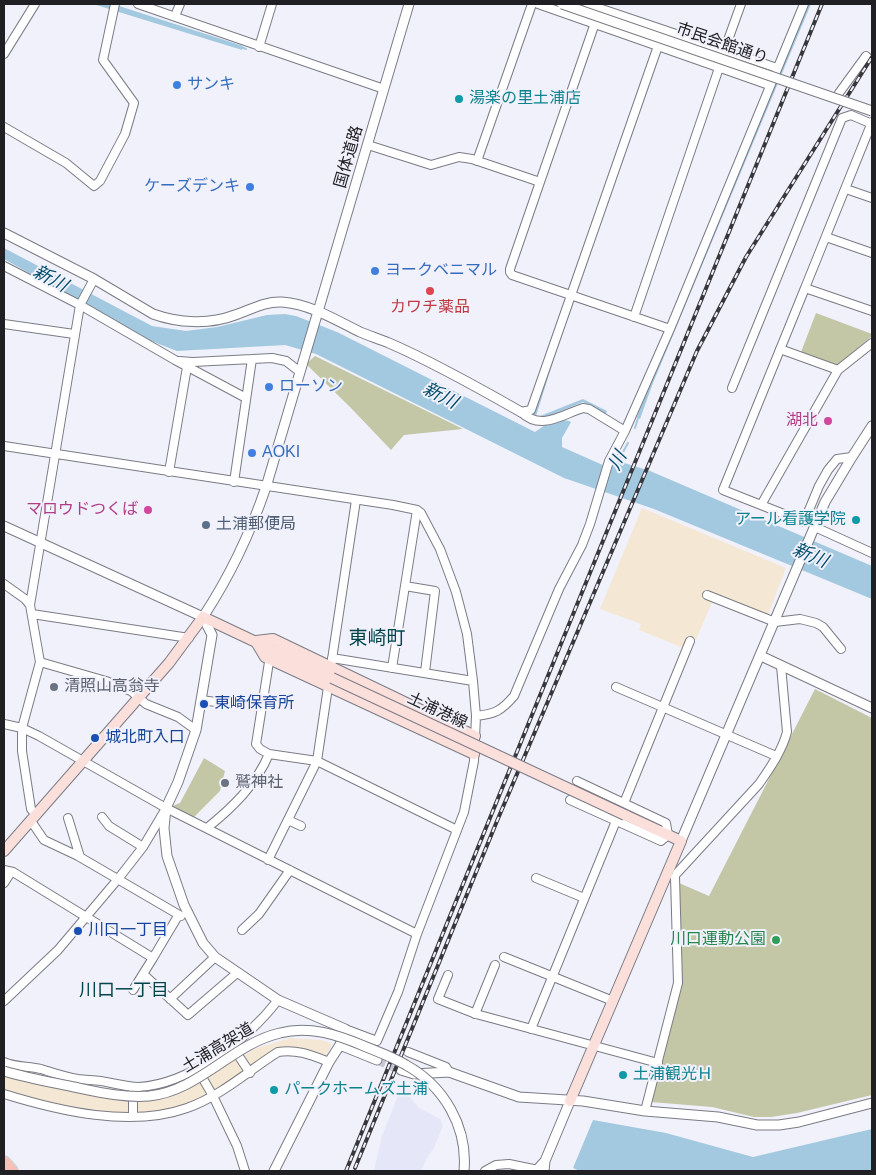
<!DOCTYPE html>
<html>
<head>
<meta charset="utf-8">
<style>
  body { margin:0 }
  #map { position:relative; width:876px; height:1175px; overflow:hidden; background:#f1f1fc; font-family:Helvetica,sans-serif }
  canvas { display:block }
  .frame { position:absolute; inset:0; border:5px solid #202024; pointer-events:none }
</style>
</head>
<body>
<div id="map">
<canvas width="876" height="1175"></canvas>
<div class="frame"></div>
</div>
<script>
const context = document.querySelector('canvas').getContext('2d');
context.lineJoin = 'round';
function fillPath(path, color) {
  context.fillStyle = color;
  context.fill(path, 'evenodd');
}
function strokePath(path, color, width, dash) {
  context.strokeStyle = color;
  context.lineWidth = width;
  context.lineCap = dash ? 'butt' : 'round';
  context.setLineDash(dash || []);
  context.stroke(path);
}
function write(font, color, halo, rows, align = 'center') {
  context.font = font + ' Helvetica,"Noto Sans JP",sans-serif';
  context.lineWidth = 4;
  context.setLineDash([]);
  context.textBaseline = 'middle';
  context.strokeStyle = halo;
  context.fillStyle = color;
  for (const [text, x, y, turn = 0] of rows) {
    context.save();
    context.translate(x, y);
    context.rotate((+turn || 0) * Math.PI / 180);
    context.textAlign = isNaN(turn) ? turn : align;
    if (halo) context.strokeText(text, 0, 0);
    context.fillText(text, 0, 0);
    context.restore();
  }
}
const commercial = new Path2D(`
  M642 508 786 568 766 620 713 600 691 651 639 630 641 624 600 609Z
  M290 1038 321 1040 332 1044 326 1056 300 1047H286L278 1049 215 1091 185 1105 156 1112 124 1113 88 1110 42 1102 4 1091V1076L63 1090 111 1098 142 1100 157 1099 173 1095 257 1048Z`);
const built = new Path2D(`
  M399 1093 410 1097 419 1108 440 1119 443 1125 434 1148 428 1156 421 1171H374L382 1136Z`);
const green = new Path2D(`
  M816 313 872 334V336L838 365 801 352Z
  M315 356 463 429 404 435 391 450 351 408 306 364Z
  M815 689 872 718V1095L797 1113 771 1117H754L712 1107 651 1102 681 984 679 883 709 896Z
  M204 758 225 771 220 791 193 818 170 807 180 803Z`);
const water = new Path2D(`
  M93 4 116 5 243 46 242 50Z
  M806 4H811L653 383 640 419 637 417 650 381Z
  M4 248 152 326 186 331 217 327 267 315 285 314 296 316 337 332 535 432C545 425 558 416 571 422L562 438V447L605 466 618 461 650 471 872 566V599L654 509 564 478 316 354 285 345 177 351 146 339 4 259Z
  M571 297 629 316 628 319 572 301 536 416H540L583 399 607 411 606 414 583 402 544 418 532 417Z
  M593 1120 666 1133 753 1157 872 1129V1171H580L573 1168Z`);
const stream = new Path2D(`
  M241 47 246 49
  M635 428 639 415
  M617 463 628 443`);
const tertiaryTunnel = new Path2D(`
  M377 1060 401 1070`);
const minor = new Path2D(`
  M138 4 384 89
  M538 4 769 85
  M587 4 777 68
  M175 16 180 4
  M259 47 272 4
  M724 51 741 4
  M4 54 35 4
  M839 93 866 56 868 58
  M4 127 66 163 94 186 100 181 125 134 134 103 103 60 115 4
  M368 145 431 165 459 157 472 159 540 182 510 269V272L512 275 670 329
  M477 161 532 4
  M540 182 595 23
  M846 189 872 198
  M826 237 872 253
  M4 266 80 305 175 360 246 398
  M94 279 80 305 30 605 40 662 106 681 131 691 146 704 178 717 196 730
  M805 288 872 122
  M634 317 719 68
  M4 324 74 334
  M780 349 838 370
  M179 361 193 362 272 358 286 361 300 372
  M732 388 842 118 851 115 872 124
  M521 412 531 410 658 46
  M521 412C541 431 561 415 583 408L589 409 625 431
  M4 446 393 505 417 510 421 513 440 549 456 592 467 634 473 681 476 716 474 761 464 812 417 934 398 992 377 1041 345 1029
  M852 457 837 459 828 470 819 486 804 522 723 490 805 288 872 311
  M169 472 187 367
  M234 482 252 359
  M761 505 838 370 872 343
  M815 527 872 553
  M4 584 25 599 30 605
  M405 586 435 591 425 672
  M707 595 775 622 800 619 816 623 823 627 841 649
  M32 614 189 638
  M332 658 473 681
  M269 662 257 738 256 744 260 749 269 754 317 761 457 830
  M331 666 356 500
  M392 668 417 510
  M616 687 776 756
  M201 700 216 702
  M476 716C495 714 501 711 514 696L559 589 582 545 590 524 609 461 625 431 670 329 804 4
  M4 724 22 728 39 736 166 808 417 934
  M570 800 661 841 668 835 666 823 577 781
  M624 803 690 641
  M36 815 31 809 22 751V728L40 662
  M102 817 109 826 143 847
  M68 818 80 857
  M288 820 301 826
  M31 821 44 840 78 856 181 916
  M207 828C232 808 256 785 269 754
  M268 860 317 761 328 687
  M4 870 13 872 153 958 178 916
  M677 873 759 784C770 768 782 751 787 732L781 666
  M536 878 584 898
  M4 883 11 872
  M242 930 259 914 290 870
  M504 957 613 1001
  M143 974 188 1015 237 973
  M448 975 438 999 476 1014 658 1063
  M133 990 153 958
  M170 999 215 957
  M4 1001 58 950 118 879 143 847 165 810
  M475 1014 495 965
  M531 1029 616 821
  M234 1049 250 1073
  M408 1052 446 1067 449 1072
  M4 1062C14 1067 29 1066 41 1069 54 1073 65 1077 78 1079 86 1080 93 1080 101 1081 113 1083 127 1087 139 1087 190 1084 248 1039 278 1000
  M199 1072 213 1096
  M4 1094C59 1111 131 1128 187 1108 221 1096 248 1071 278 1052 297 1049 311 1055 329 1062
  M213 1096 237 1146 245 1171
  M645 1111 678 983 675 877
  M133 1117V1091
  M485 1171 496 1165 509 1164 543 1171`);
const tertiary = new Path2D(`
  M4 233 94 279 153 314C178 323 209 325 235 315 250 310 265 301 282 302 310 304 336 320 360 332 370 336 379 339 389 343 433 362 479 388 521 412
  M4 526 203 617 212 635 196 730 178 782 166 808 164 828 167 856 184 905 203 943 215 957 278 1000 345 1029 340 1045 377 1060
  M203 617C230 576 250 534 266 487L409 4
  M761 656 872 708
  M681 841 825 502 852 457 872 426
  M401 1070 414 1074 449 1072 519 1097 583 1101 645 1111 718 1117 757 1125H779L799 1122 872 1103
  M274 1171 329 1062 340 1045
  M536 1171 545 1161
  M544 1171 545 1161 570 1101`);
const secondary = new Path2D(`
  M256 641 273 639 475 736
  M256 642 265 657 474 754
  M4 851 169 663 203 617 332 678
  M570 1101 681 841 625 815`);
const primary = new Path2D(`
  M4 1162 12 1171`);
const rail = new Path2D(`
  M355 1168 497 821 697 351 746 257 872 57
  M346 1171 822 4`);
const tertiaryBridge = new Path2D(`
  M562 4 872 111
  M4 1071C27 1078 50 1082 74 1087 98 1092 123 1098 149 1096 199 1091 232 1044 280 1033 309 1025 338 1035 364 1046 378 1052 393 1057 406 1065 444 1086 468 1127 464 1171`);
const secondaryBridge = new Path2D(`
  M332 678 625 815`);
const markers = [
  [177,85,5,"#3f7fe0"],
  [459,99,5,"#0f9aa8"],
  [250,187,5,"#3f7fe0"],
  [375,271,5,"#3f7fe0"],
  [430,291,5,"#e0444e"],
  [269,387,5,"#3f7fe0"],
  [828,421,5,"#d1479c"],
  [252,453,5,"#3f7fe0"],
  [148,510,5,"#d1479c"],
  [856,520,5,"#0f9aa8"],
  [206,525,5,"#5c6f8a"],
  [54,687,5,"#6b7280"],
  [204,704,5,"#1a4fb4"],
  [95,738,5,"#1a4fb4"],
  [225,783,5,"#6b7280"],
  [78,931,5,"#1a4fb4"],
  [776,940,5,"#2e9e5b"],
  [623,1075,5,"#0f9aa8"],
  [274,1090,5,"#0f9aa8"]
];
const streetNames = [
  ["市民会館通り",722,44,19],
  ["国体道路",349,157,-74],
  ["土浦港線",437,711,25],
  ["土浦高架道",218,1048,-31]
];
const shopNames = [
  ["サンキ",187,85],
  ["ケーズデンキ",240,187,"right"],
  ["ヨークベニマル",385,271],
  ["ローソン",279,387],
  ["AOKI",262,453]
];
const cultureNames = [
  ["湯楽の里土浦店",469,99],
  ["アール看護学院",846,520,"right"],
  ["土浦観光Ｈ",633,1075],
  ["パークホームズ土浦",284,1090]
];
const healthNames = [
  ["カワチ薬品",430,308]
];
const hotelNames = [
  ["湖北",818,421],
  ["マロウドつくば",138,510]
];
const serviceNames = [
  ["土浦郵便局",216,525]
];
const worshipNames = [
  ["清照山高翁寺",64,687],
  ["鷲神社",235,783]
];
const transitNames = [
  ["東崎保育所",214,704],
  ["城北町入口",105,738],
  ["川口一丁目",88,931]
];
const leisureNames = [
  ["川口運動公園",766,940]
];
const waterNames = [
  ["新川",50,279,28],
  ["新川",440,396,27],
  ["川",618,461,-62],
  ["新川",810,556,23]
];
const neighbourhoodNames = [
  ["川口一丁目",124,991]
];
const quarterNames = [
  ["東崎町",377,639]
];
fillPath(commercial, '#f4e7d3');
fillPath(built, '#e5e6f8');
fillPath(green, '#c3c7a6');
fillPath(water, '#a2c9df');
strokePath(stream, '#a2c9df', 2);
strokePath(tertiaryTunnel, '#c7c7d1', 9, [9, 4.5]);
strokePath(minor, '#7b7b85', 10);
strokePath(tertiary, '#7b7b85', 11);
strokePath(secondary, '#7b7b85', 12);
strokePath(primary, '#d2d2d3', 14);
strokePath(minor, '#fff', 8);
strokePath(tertiary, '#fff', 9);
strokePath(secondary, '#fbdfdb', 10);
strokePath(primary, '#f7bfb6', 11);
strokePath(rail, '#37373c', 4);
strokePath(rail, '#f1f1fc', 2, [5.5]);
strokePath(tertiaryBridge, '#7b7b85', 11, []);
strokePath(secondaryBridge, '#7b7b85', 12, []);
strokePath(tertiaryBridge, '#fff', 9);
strokePath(secondaryBridge, '#fbdfdb', 10);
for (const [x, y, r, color] of markers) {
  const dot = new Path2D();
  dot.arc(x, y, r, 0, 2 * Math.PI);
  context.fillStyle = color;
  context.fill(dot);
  strokePath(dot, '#f1f1fc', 2);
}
write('16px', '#202024', '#f1f1fc', streetNames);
write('16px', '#366cbe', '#f1f1fc', shopNames, 'left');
write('16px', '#0d838f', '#f1f1fc', cultureNames, 'left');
write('16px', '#be3a42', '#f1f1fc', healthNames);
write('16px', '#b23c85', '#f1f1fc', hotelNames, 'right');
write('16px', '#4e5e75', '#f1f1fc', serviceNames, 'left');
write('16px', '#5b616d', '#f1f1fc', worshipNames, 'left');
write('16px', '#164399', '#f1f1fc', transitNames, 'left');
write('16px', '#27864d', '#f1f1fc', leisureNames, 'right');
write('italic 18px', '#004d6a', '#f1f1fc', waterNames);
write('18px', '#004449', '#f1f1fc', neighbourhoodNames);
write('19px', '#004449', '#f1f1fc', quarterNames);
</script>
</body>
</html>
